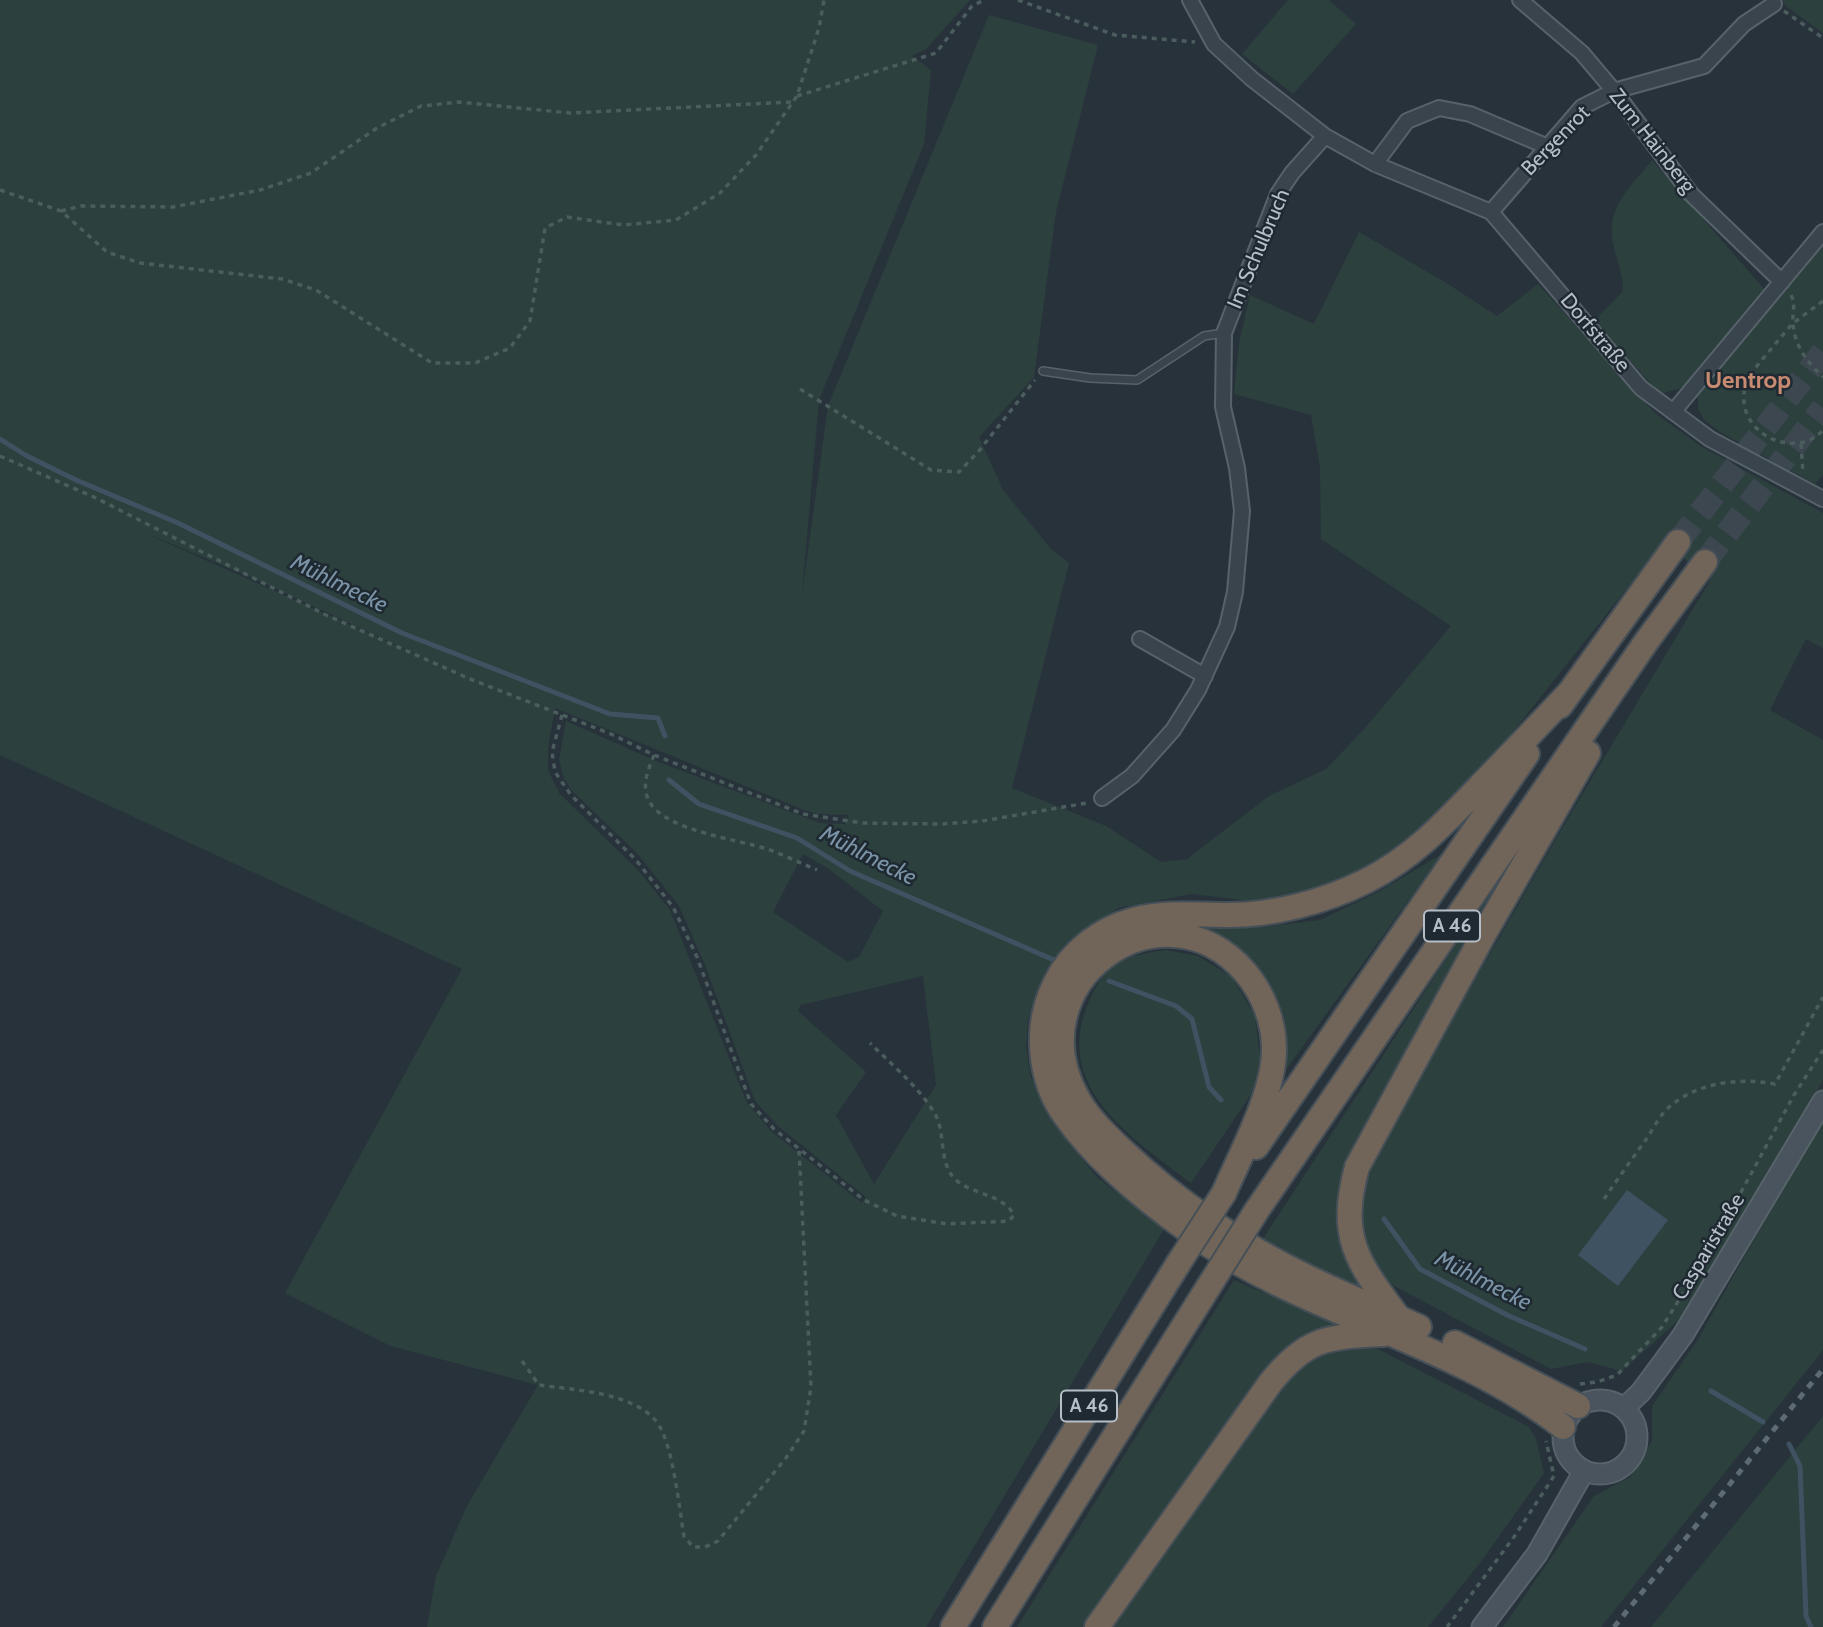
<!DOCTYPE html>
<html>
<head>
<meta charset="utf-8">
<style>
  body { margin:0 }
  canvas { display:block; background:#27323b }
</style>
</head>
<body>
<canvas width="1823" height="1627"></canvas>
<script>
const context = document.querySelector('canvas').getContext('2d');
context.lineJoin = 'round';
function fillPath(path, color) {
  context.fillStyle = color;
  context.fill(path, 'evenodd');
}
function strokePath(path, color, width, dash) {
  context.strokeStyle = color;
  context.lineWidth = width;
  context.lineCap = dash ? 'butt' : 'round';
  context.setLineDash(dash || []);
  context.stroke(path);
}
function write(font, color, halo, rows, align = 'center') {
  context.font = font + ' Cabin,sans-serif';
  context.lineWidth = 5;
  context.setLineDash([]);
  context.textBaseline = 'middle';
  context.strokeStyle = halo;
  context.fillStyle = color;
  for (const [text, x, y, turn = 0] of rows) {
    context.save();
    context.translate(x, y);
    context.rotate((+turn || 0) * Math.PI / 180);
    context.textAlign = isNaN(turn) ? turn : align;
    if (halo) context.strokeText(text, 0, 0);
    context.fillText(text, 0, 0);
    context.restore();
  }
}
const green = new Path2D(`
  M0 0H970L926 49 912 56 931 70 924 144 819 400 802 594 828 406 989 15 1098 45 1056 212 1034 377 979 437 1003 490 1051 549 1069 563 1012 788 1106 826 1161 862 1187 859 1269 796 1326 769 1365 728 1451 626 1321 539 1320 467 1311 415 1234 394 1239 343 1250 295 1314 324 1359 232 1448 284 1497 316 1538 284 1656 414 1702 447 1823 513V648L1806 639 1770 710 1823 740V1079L1804 1117 1681 1318 1622 1371 1587 1362 1551 1369 1383 1280 1362 1235V1192L1388 1131 1561 830 1711 579 1663 543 1493 757 1396 851 1322 891 1251 901 1192 894 1118 908 1062 952 1047 969 1028 1019 1026 1048 1031 1077 1046 1108 1068 1143 1098 1178 1164 1229 926 1627H427L436 1576 467 1506 538 1385 391 1346 285 1293 462 969 0 755ZM153 536 257 580 433 662 154 537ZM555 708 804 810 818 814 849 815 845 824 820 823 656 761 566 721 559 760 564 779 573 792 637 853 679 906 705 965 755 1101 778 1126 866 1197 862 1203 772 1132 747 1103 670 910 638 870 559 793 548 770V747ZM803 854 829 869 883 911 859 957 848 962 773 912ZM923 976 936 1085 874 1184 836 1115 866 1072 798 1011 801 1005Z
  M1288 0H1329L1356 24 1293 94 1242 54Z
  M1782 0H1823V33L1787 7Z
  M1652 160 1764 289 1685 387 1660 394 1594 321 1623 291C1623 275 1618 263 1614 248 1604 208 1629 189 1652 160Z
  M1823 240V475L1815 484 1720 432 1704 420 1698 409V394Z
  M1538 819 1343 1197 1371 1295 1262 1240Z
  M1442 854 1282 1075 1287 1038 1276 997 1244 951 1193 926 1263 927 1320 920 1378 892Z
  M1166 950 1198 956 1232 977 1255 1016 1260 1057 1254 1090 1191 1183C1131 1137 1050 1087 1090 999 1107 961 1126 956 1166 950Z
  M1823 1117V1350L1601 1627H1503L1594 1496 1630 1477 1652 1441V1406L1697 1341Z
  M1234 1280 1343 1327 1284 1352 1084 1627H1017Z
  M1339 1344 1378 1349 1529 1427 1536 1439 1544 1473 1480 1563 1428 1627H1108L1289 1374 1310 1353Z
  M1823 1416V1627H1651Z`);
const water = new Path2D(`
  M1627 1190 1668 1220 1618 1286 1578 1255Z`);
const stream = new Path2D(`
  M0 439 27 456 76 480 178 523 402 633 610 714 658 718 665 736
  M669 780 699 804 797 838 850 871 1054 960
  M1109 981 1176 1006 1192 1019 1209 1087 1221 1100
  M1384 1219 1420 1269 1507 1315 1585 1349
  M1711 1391 1763 1422
  M1789 1444 1800 1466 1806 1616 1811 1627`);
const highwayTunnel = new Path2D(`
  M1678 542 1823 352
  M1705 562 1823 408`);
const path = new Path2D(`
  M1018 0 1115 35 1195 42
  M1784 11 1823 38
  M797 96 936 53 972 6 984 0
  M0 190 61 211 107 252 140 263 282 279 316 290 432 363H475L510 348 530 321 545 228 567 217 623 225 676 220 720 193 756 155 797 96 819 28 824 0
  M61 211 81 206 173 207 260 190 311 173 377 128 421 106 460 102 570 113 793 102
  M1791 295C1796 304 1792 313 1793 323 1794 345 1807 362 1823 377
  M1823 301 1792 324 1751 373C1721 426 1792 465 1823 430
  M800 389 931 470 959 472 978 452 1035 380
  M1801 444 1803 473
  M0 456 96 498 326 615 470 679 611 734 654 755 803 814 862 823 942 824 982 821 1087 803
  M562 715 552 752 555 772 571 795 636 860 673 907 697 957 751 1104 774 1129 864 1200 897 1216 947 1224 1009 1221 1014 1215C1003 1194 973 1195 956 1180 938 1164 946 1132 935 1114 919 1087 892 1065 870 1043
  M654 755C648 771 641 785 649 801 665 831 737 839 767 849 784 855 800 863 817 870
  M1604 1199C1617 1180 1631 1160 1645 1141 1652 1131 1658 1118 1667 1109 1694 1083 1739 1077 1775 1084L1823 997
  M522 1361 539 1385C573 1390 632 1392 656 1421 673 1442 679 1508 684 1536L693 1547H705L718 1541 786 1458 804 1431 811 1387 799 1149
  M1580 1384 1597 1382 1617 1375 1662 1327 1704 1260 1794 1095 1823 1050
  M1447 1627 1514 1537 1554 1476 1546 1441`);
const lane = new Path2D(`
  M1043 371 1090 378 1137 380 1204 336 1224 333`);
const street = new Path2D(`
  M1190 0 1214 44 1252 79 1325 136 1375 164 1491 212 1641 388 1710 439 1823 499
  M1520 0 1582 53 1614 91 1691 194 1782 282
  M1375 164 1407 121 1439 108 1470 114 1548 147
  M1491 212 1582 107 1614 91 1704 66 1744 24 1774 4
  M1673 412 1823 232
  M1140 639 1205 676
  M1102 798 1132 776 1173 730 1198 690 1227 627 1235 592 1242 511 1237 468 1223 407 1224 333 1278 194 1292 173 1325 136`);
const secondary = new Path2D(`
  M1563 1437a37 37 0 1 1 74 0a37 37 0 1 1-74 0Z
  M1624 1408 1641 1392 1683 1335 1823 1101
  M1482 1627 1537 1554 1584 1471`);
const highway = new Path2D(`
  M1560 706 1678 542
  M1256 1147 1527 754
  M1224 1193C1242 1151 1274 1094 1274 1049 1274 1021 1263 993 1245 972 1161 876 1011 983 1079 1101 1090 1120 1108 1137 1124 1152 1177 1202 1242 1246 1307 1277 1344 1295 1382 1310 1419 1327
  M1257 1210 1646 642 1705 562
  M1398 1317C1357 1262 1338 1238 1357 1167L1485 932 1588 753
  M1455 1343 1578 1406
  M1563 1427C1451 1340 1305 1315 1190 1232 1148 1202 1096 1160 1066 1117 1038 1079 1034 1024 1056 982 1071 951 1101 929 1133 920 1165 911 1196 915 1228 915 1274 915 1324 902 1366 881 1412 858 1445 823 1480 786 1510 755 1540 724 1569 693
  M953 1627 1178 1264
  M995 1627 1209 1286
  M1097 1627 1271 1382C1308 1336 1329 1337 1385 1334`);
const rail = new Path2D(`
  M1614 1627 1823 1369`);
const highwayBridge = new Path2D(`
  M1178 1264 1224 1193
  M1209 1286 1257 1210`);
const shields = [
  [1452,926,56],
  [1089,1406,56]
];
const shieldNames = [
  ["A 46",1452,926],
  ["A 46",1089,1406]
];
const streetNames = [
  ["Bergenrot",1556,141,-46],
  ["Zum Hainberg",1652,141,52],
  ["Im Schulbruch",1259,249,-67],
  ["Dorfstraße",1595,333,50],
  ["Casparistraße",1709,1247,-59]
];
const waterNames = [
  ["Mühlmecke",339,584,26],
  ["Mühlmecke",868,856,27],
  ["Mühlmecke",1483,1281,27]
];
const quarterNames = [
  ["Uentrop",1748,381]
];
fillPath(green, '#2c403e');
fillPath(water, '#3f5262');
strokePath(stream, '#3f5262', 5);
strokePath(highwayTunnel, '#3c4750', 24, [24, 12]);
strokePath(lane, '#58626a', 10);
strokePath(street, '#58626a', 18);
strokePath(secondary, '#58626a', 23);
strokePath(highway, '#454f57', 28);
strokePath(path, '#4b5d5c', 3.5, [5, 5]);
strokePath(lane, '#3a444c', 7);
strokePath(street, '#3a444c', 14);
strokePath(secondary, '#49545e', 19);
strokePath(highway, '#716458', 24);
strokePath(rail, '#5f6b74', 5, [7, 7]);
strokePath(highwayBridge, '#454f57', 28, []);
strokePath(highwayBridge, '#716458', 24);
for (const [x, y, w] of shields) {
  const box = new Path2D();
  box.roundRect(x - w / 2, y - 15.5, w, 31, 5);
  context.fillStyle = '#1f2931';
  context.fill(box);
  strokePath(box, '#b6bfc7', 2);
}
write('bold 19px', '#b6bfc7', null, shieldNames);
write('21px', '#b6bfc7', '#1f2931', streetNames);
write('italic 23px', '#7b93a7', '#1f2931', waterNames);
write('bold 24px', '#c88a70', '#1f2931', quarterNames);
</script>
</body>
</html>
